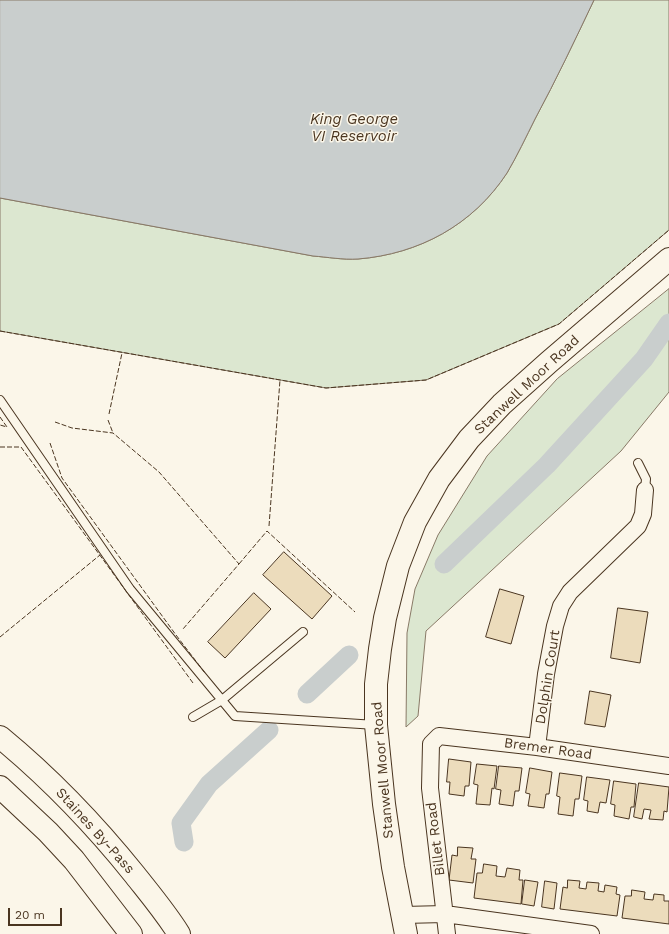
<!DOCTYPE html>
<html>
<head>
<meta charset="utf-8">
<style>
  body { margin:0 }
  #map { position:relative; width:669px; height:934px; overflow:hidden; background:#fbf6e9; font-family:"Work Sans",sans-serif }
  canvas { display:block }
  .scale { position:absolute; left:8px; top:908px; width:54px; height:18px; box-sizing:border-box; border:2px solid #4a3520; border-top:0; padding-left:5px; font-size:12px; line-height:14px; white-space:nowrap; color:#4a3520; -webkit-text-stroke:3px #fbf6e9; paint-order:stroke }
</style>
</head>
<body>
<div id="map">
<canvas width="669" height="934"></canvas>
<div class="scale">20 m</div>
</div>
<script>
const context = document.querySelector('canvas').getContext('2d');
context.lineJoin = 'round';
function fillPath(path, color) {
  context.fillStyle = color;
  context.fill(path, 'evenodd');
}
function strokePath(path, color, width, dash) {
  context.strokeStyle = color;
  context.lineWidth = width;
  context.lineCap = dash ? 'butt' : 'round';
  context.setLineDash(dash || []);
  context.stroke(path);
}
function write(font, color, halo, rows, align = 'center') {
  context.font = font + ' "Work Sans",sans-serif';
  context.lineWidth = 3;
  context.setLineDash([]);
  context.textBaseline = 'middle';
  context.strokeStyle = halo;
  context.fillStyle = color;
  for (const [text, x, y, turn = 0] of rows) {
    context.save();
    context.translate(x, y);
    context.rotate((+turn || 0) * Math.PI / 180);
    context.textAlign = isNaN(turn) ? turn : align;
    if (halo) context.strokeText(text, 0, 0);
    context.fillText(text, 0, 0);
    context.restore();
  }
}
const green = new Path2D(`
  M594 0H669V230L559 324 426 380 326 388 0 331V198L313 256C327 257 343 260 358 259 419 254 473 225 507 173 517 156 526 137 535 119 556 80 575 40 594 0Z
  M669 289V392L621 451 426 631 418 716 406 727 407 633 415 589 438 535 487 456 557 379Z`);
const water = new Path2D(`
  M0 0H594C575 40 556 80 535 119 526 137 517 156 507 173 473 225 419 254 358 259 343 260 327 257 313 256L0 198Z`);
const canal = new Path2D(`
  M444 564 547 465 644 359 669 323
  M307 694 349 655
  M184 842 181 823 209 784 269 730`);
const building = new Path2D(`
  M284 552 332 596 312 619 263 575Z
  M500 589 524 596 511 644 486 637Z
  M254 593 271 609 225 658 208 642Z
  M618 608 648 612 640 663 611 658Z
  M590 691 611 695 605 727 585 724Z
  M449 759 471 762 469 786H465L464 796 449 794 450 782H447Z
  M477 764 497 766 494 789 492 788 490 805 476 804 478 785 474 784Z
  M499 766 522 768 519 791H515L513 806 499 804 501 790 496 789Z
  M530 768 552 772 549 794H546L544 808 528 806 530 794 526 793Z
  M560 773 582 776 579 799H575L573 816 558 814 560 797 557 796Z
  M587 777 610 780 606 803 600 802 598 813 587 811 588 801 584 800Z
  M614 781 636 784 634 807H631L629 819 614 816 615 805 611 804Z
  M639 783 669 787 667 812 664 811 663 820 649 819 651 810 644 809 642 819 634 817Z
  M458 847 473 848 471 859H476L473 883 449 880 452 855 457 856Z
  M484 864 497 866 496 876 505 877 507 868 520 870 519 880H523L521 904 474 898 477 873H482Z
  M525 880 538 882 534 906 522 904Z
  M568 880 580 881 579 888 586 889 587 882 599 883 598 891 604 892 605 885 617 887 616 894 620 895 617 916 560 909 563 887 567 888Z
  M545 881 557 883 554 909 542 907Z
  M632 890 645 892 644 899 653 900 654 894 664 895V901H669V924L622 918 625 896H631Z`);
const service = new Path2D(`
  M0 400 130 589 235 716 376 725
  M638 463 646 479 645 490
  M193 717 222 700 303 632`);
const minor = new Path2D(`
  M537 747 546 674 555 626 561 606 570 592 638 526 643 514 645 490
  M403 915 445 914 591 934
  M447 934 430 788 431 744 439 736 537 747 669 766`);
const primary = new Path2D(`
  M406 934 393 867 384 804 376 725V684L380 649 385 618 398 566 415 522 439 479 469 439 502 404 549 362 669 259`);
const trunk = new Path2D(`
  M0 737C51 779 94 824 135 875 150 894 166 913 179 934
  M0 787 48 832 74 860 131 934`);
const fence = new Path2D(`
  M0 331 326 388 426 380 559 324 669 230
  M109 414 122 353
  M0 417 7 427 0 425
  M108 420 113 433
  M55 422 72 428 113 433 159 472 239 564 183 629
  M50 443 62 478 176 635 205 673
  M0 447H21L193 683
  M269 526 280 380
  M239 564 267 531 355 612
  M0 637 100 555`);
const streetNames = [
  ["Stanwell Moor Road",527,385,-43],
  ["Dolphin Court",548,677,-81],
  ["Bremer Road",548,749,8],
  ["Stanwell Moor Road",383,770,-95],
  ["Staines By-Pass",95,831,48],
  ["Billet Road",436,839,-97]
];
const waterNames = [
  ["King George",354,120],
  ["VI Reservoir",354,137]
];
fillPath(green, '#dce7d0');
strokePath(green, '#887966', 1);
fillPath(water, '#c9cecd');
strokePath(water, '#887966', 1);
strokePath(canal, '#c9cecd', 19);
fillPath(building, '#ecdcbc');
strokePath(building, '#4a3520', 1);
strokePath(service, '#4a3520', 10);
strokePath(minor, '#4a3520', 18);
strokePath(primary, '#4a3520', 24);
strokePath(trunk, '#4a3520', 24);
strokePath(service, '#fbf6e9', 8);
strokePath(minor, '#fbf6e9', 16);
strokePath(primary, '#fbf6e9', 22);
strokePath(trunk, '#fbf6e9', 22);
strokePath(fence, '#4a3520', 1, [5, 2]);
write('14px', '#4a3520', '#fbf6e9', streetNames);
write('italic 15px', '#4a3520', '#fbf6e9', waterNames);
</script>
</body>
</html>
